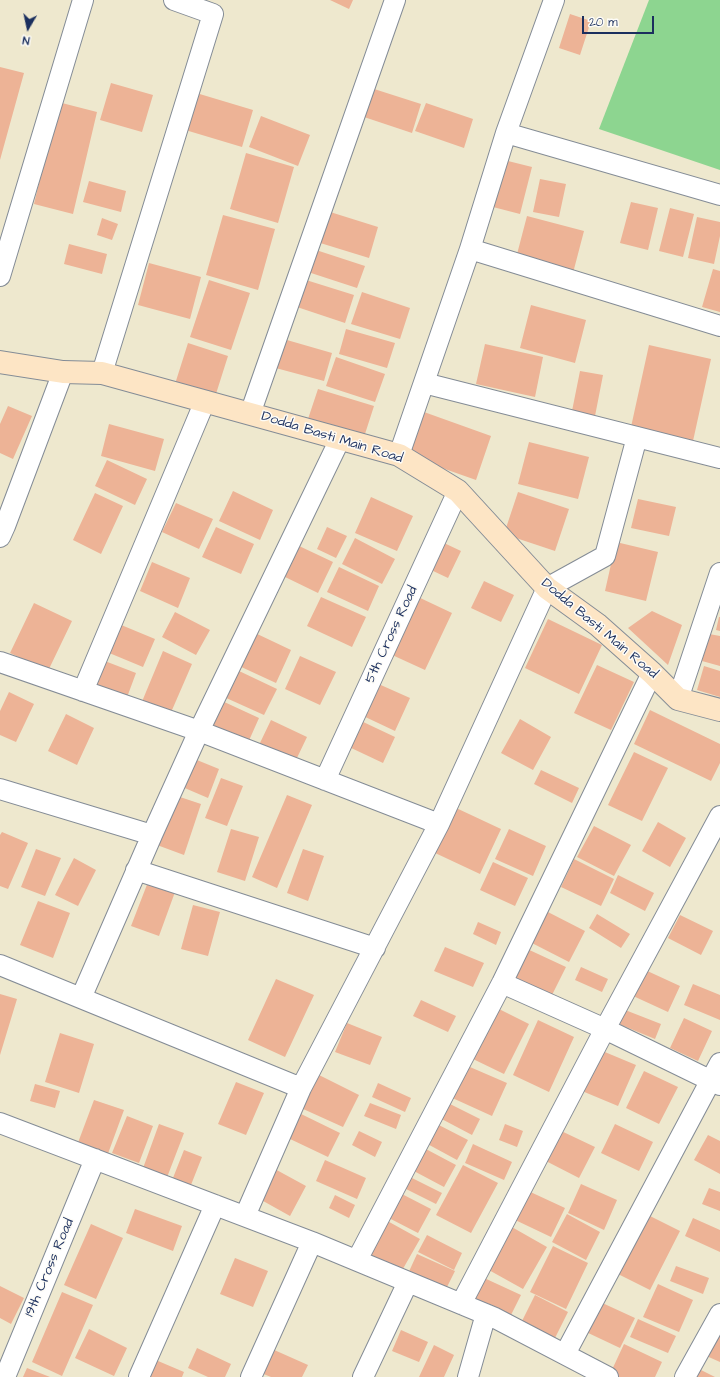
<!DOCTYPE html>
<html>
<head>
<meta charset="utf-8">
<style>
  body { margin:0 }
  #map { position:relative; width:720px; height:1377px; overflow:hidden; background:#eee8ce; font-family:"Architects Daughter",sans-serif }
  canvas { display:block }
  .north { position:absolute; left:8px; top:8px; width:40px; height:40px; -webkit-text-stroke:3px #fdfcf7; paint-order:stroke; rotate:189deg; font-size:11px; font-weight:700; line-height:16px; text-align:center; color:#1b2f5e }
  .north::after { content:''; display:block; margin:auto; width:14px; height:18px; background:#1b2f5e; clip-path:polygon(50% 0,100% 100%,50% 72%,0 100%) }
  .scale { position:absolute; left:582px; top:16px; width:72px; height:18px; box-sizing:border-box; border:2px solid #1b2f5e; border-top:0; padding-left:5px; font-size:12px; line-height:14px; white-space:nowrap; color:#1b2f5e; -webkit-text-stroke:3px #fdfcf7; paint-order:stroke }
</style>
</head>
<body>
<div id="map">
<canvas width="720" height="1377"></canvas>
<div class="north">N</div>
<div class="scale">20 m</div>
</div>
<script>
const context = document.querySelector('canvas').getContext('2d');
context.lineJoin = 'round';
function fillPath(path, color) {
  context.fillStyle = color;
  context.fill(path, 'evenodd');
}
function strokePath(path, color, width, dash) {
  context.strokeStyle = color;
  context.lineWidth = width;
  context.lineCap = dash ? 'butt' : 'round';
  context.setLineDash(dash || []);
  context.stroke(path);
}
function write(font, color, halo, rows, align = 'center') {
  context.font = font + ' "Architects Daughter",sans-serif';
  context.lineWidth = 3;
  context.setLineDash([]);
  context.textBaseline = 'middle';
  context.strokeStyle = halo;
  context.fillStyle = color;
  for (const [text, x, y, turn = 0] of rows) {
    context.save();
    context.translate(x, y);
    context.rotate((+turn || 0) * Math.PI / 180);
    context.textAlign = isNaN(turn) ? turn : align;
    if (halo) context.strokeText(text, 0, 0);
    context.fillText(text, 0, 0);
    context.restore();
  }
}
const green = new Path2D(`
  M649 0H720V170L599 129Z`);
const building = new Path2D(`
  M330 0H353L349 9Z
  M570 14 591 21 580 55 559 48Z
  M0 67 24 73 0 160Z
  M111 83 153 95 142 132 100 120Z
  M371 88 421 104 412 133 361 116Z
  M193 92 253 110 242 147 182 129Z
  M58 102 97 112 73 214 34 204Z
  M426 103 473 119 464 148 415 131Z
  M261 116 310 135 298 166 249 147Z
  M246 153 294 167 278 223 230 209Z
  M504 160 532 167 520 214 493 207Z
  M540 179 566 184 559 217 533 212Z
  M89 181 126 191 121 212 83 202Z
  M631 202 658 208 648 250 620 243Z
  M670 208 694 214 683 257 659 251Z
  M327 211 378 227 369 258 317 242Z
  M223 215 275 229 258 290 206 275Z
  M527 216 584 231 573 273 516 258Z
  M697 217 720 222V236L714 264 688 258Z
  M102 218 118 224 112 240 97 235Z
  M69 244 107 254 102 274 64 264Z
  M316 250 365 266 357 288 308 272Z
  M149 263 201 277 190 319 138 305Z
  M713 269 720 271V312L702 307Z
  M209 280 250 293 231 350 190 337Z
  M306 280 354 295 345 323 297 307Z
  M362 292 410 308 400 339 351 324Z
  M531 305 586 320 575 363 520 348Z
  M346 329 395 343 387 368 339 354Z
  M280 338 332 353 324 381 272 367Z
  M188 343 228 356 215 397 175 384Z
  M485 344 543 357 535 397 476 384Z
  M649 345 711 359 693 441 631 427Z
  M336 357 385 374 375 402 326 386Z
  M580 371 603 375 595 416 572 411Z
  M318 389 374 406 364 437 308 419Z
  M8 406 32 416 13 459 0 453V424Z
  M424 412 491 436 476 480 408 456Z
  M109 424 164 439 155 471 101 456Z
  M529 442 589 457 578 499 518 484Z
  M107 460 147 479 135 505 95 486Z
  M233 491 273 510 260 540 219 521Z
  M518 492 569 509 555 551 504 534Z
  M95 493 123 506 101 554 73 540Z
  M371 497 413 516 397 551 355 533Z
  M638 499 676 507 669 536 631 528Z
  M176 503 213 519 199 549 162 532Z
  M216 527 254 544 241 574 202 557Z
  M327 527 347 536 336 558 317 549Z
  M355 538 395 559 382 584 342 564Z
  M616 542 658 552 646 601 605 591Z
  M444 543 461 551 448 578 431 570Z
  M297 545 333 562 318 593 283 576Z
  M152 562 190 578 178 608 140 591Z
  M339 567 379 586 368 611 327 592Z
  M484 581 514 595 501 622 471 608Z
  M416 596 452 613 425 670 390 654Z
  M321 597 366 617 352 647 307 626Z
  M34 603 72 621 48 671 10 653Z
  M652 611 682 625 668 665 628 628Z
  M175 612 210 630 196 655 162 637Z
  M719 617H720V631L716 630Z
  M548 619 602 645 579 694 525 668Z
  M114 622 155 639 143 667 102 650Z
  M253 632 291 650 276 683 237 665Z
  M709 634 720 636V666L702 661Z
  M163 651 192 664 169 717 141 704Z
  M300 656 336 672 320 705 285 689Z
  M97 658 136 673 126 700 87 685Z
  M597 665 634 682 611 730 574 713Z
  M704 666 720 671V697L697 690Z
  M237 670 277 689 264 715 224 697Z
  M374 682 410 698 395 731 359 714Z
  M9 692 34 704 16 742 0 735V711Z
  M220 700 259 718 247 745 208 727Z
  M650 710 720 744V763L711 781 634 744Z
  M66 714 94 728 77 765 48 751Z
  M520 719 551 737 533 770 501 753Z
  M271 720 307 737 295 762 259 745Z
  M359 720 395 737 383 763 347 746Z
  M634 752 668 768 642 821 608 805Z
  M192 758 219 769 208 798 180 786Z
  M541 770 579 788 572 803 534 784Z
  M221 778 243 786 227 826 205 818Z
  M174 795 201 804 184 855 157 845Z
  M287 795 312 805 277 888 252 877Z
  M454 807 501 829 480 874 433 852Z
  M658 822 686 838 670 867 642 851Z
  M594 826 631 845 614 876 577 857Z
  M231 829 259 837 245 881 217 872Z
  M509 829 546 846 533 876 495 859Z
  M2 832 28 843 8 889 0 886V835Z
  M36 849 61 858 45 896 21 887Z
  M303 849 324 856 308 901 287 893Z
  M74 858 96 870 78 906 55 895Z
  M574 859 614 879 601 906 561 887Z
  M493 862 528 878 515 906 480 890Z
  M618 875 654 893 645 911 610 893Z
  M148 882 175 892 159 936 131 926Z
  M38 901 70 913 53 958 20 945Z
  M193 905 220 912 208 956 181 949Z
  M544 910 585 931 569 962 528 941Z
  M597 914 630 934 621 948 589 928Z
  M680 915 713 931 701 955 668 938Z
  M478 922 501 932 496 945 473 934Z
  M445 947 484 963 473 987 434 971Z
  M523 947 566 967 552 995 510 975Z
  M581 967 608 979 602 992 575 980Z
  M643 969 680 986 668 1012 631 995Z
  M276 979 314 995 285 1057 248 1040Z
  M693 984 720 995V1020L684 1005Z
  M0 994 17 999 0 1055Z
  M421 1000 456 1016 448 1032 413 1016Z
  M620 1008 661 1024 655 1039 614 1022Z
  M499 1009 529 1024 504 1074 473 1059Z
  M684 1018 712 1031 698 1061 670 1048Z
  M538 1020 574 1037 549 1092 513 1075Z
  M347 1023 382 1037 370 1065 335 1052Z
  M60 1033 94 1044 79 1093 45 1082Z
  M600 1050 636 1065 618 1106 582 1091Z
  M463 1064 507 1083 492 1116 448 1096Z
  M644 1071 678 1087 659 1124 626 1108Z
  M317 1074 359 1095 343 1127 301 1108Z
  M236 1082 264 1093 246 1135 218 1124Z
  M378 1083 411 1098 405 1112 372 1097Z
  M35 1084 60 1091 55 1108 30 1101Z
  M94 1100 124 1110 106 1159 76 1148Z
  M444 1101 480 1119 472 1135 436 1116Z
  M370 1103 401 1115 396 1129 364 1116Z
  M299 1113 340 1133 328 1157 288 1138Z
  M127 1116 153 1126 139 1163 112 1153Z
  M433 1122 468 1140 457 1160 422 1141Z
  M159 1124 184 1133 166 1180 142 1171Z
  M505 1124 523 1131 517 1147 499 1140Z
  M615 1124 653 1142 639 1171 601 1153Z
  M557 1129 595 1147 579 1178 542 1159Z
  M359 1131 382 1142 375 1157 352 1145Z
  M708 1135 720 1141V1174L694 1160Z
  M473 1144 512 1162 504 1180 465 1163Z
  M424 1148 456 1165 444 1187 412 1170Z
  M184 1150 202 1157 189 1190 171 1183Z
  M325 1160 366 1178 357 1199 316 1181Z
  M463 1165 498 1183 471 1233 436 1215Z
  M273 1168 306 1186 290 1216 256 1197Z
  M408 1176 442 1193 436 1204 402 1187Z
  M581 1184 617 1200 604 1230 568 1213Z
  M709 1188 720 1192V1211L702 1204Z
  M524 1189 565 1208 551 1237 511 1218Z
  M398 1192 431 1209 418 1233 385 1216Z
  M335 1195 355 1205 349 1218 329 1208Z
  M135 1209 182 1226 173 1251 126 1233Z
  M644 1213 680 1231 650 1290 614 1272Z
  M567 1214 600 1232 586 1260 552 1242Z
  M382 1218 420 1239 400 1274 359 1260Z
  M693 1218 720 1230V1252L685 1236Z
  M91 1224 123 1238 96 1299 64 1285Z
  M510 1226 547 1247 523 1289 487 1269Z
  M427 1235 462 1253 454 1270 418 1252Z
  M553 1246 588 1263 566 1309 530 1292Z
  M417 1254 455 1271 443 1295 406 1278Z
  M235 1258 268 1271 253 1307 220 1294Z
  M676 1266 709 1278 703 1294 670 1281Z
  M482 1277 521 1295 508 1321 470 1303Z
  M658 1284 693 1300 679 1332 643 1317Z
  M0 1286 24 1298 11 1324 0 1318Z
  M62 1292 93 1305 62 1376 32 1362Z
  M535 1295 568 1312 552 1344 519 1327Z
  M598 1301 635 1318 620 1348 584 1331Z
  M720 1318V1362L702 1354Z
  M638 1319 676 1336 668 1353 630 1337Z
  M89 1329 127 1348 114 1376 75 1358Z
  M401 1330 428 1342 419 1362 392 1351Z
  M624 1344 662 1362 655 1377H617L610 1374Z
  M434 1345 454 1355 444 1377H419Z
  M197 1348 231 1364 225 1377H208L188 1368Z
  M272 1349 308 1365 302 1377H271L261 1373Z
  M151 1358 184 1372 182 1377H143Z
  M693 1366 715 1377H687Z
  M27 1368 50 1377H23Z`);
const street = new Path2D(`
  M506 133 720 195
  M470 249 720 326
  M0 276 83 0
  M102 373 213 14 174 0
  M424 383 720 458
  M250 414 395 0
  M399 455 470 249 506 133 554 0
  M0 537 5 526 63 372
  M0 662 199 731 439 824
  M83 691 205 401
  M678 699 720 573
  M325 780 458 491
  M0 789 152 835 199 731 340 439
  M136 870 375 948
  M0 965 301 1088 439 824 547 588 605 556 637 437
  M502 983 605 1029 720 1085
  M81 998 152 835
  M0 1123 312 1242 495 1318 608 1377
  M245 1216 301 1088
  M357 1260 502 983 652 673
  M461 1304 605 1029 720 816
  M565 1354 720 1063
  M5 1377 95 1159
  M139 1377 215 1205
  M251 1377 312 1242
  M363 1377 408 1282
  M468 1377 486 1314
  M685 1377 720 1314`);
const secondary = new Path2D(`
  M0 362 63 372 102 373 399 455 458 491 547 588 598 625 652 673 678 699 720 710`);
const streetNames = [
  ["Dodda Basti Main Road",332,438,17],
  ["Dodda Basti Main Road",599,629,40],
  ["5th Cross Road",392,635,-65],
  ["19th Cross Road",50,1268,-67]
];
fillPath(green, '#8dd590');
fillPath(building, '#edb396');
strokePath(street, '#848c96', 22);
strokePath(secondary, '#848c96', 24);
strokePath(street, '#fff', 20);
strokePath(secondary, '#fde5c5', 22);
write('14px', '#1b2f5e', '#fdfcf7', streetNames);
</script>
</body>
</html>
